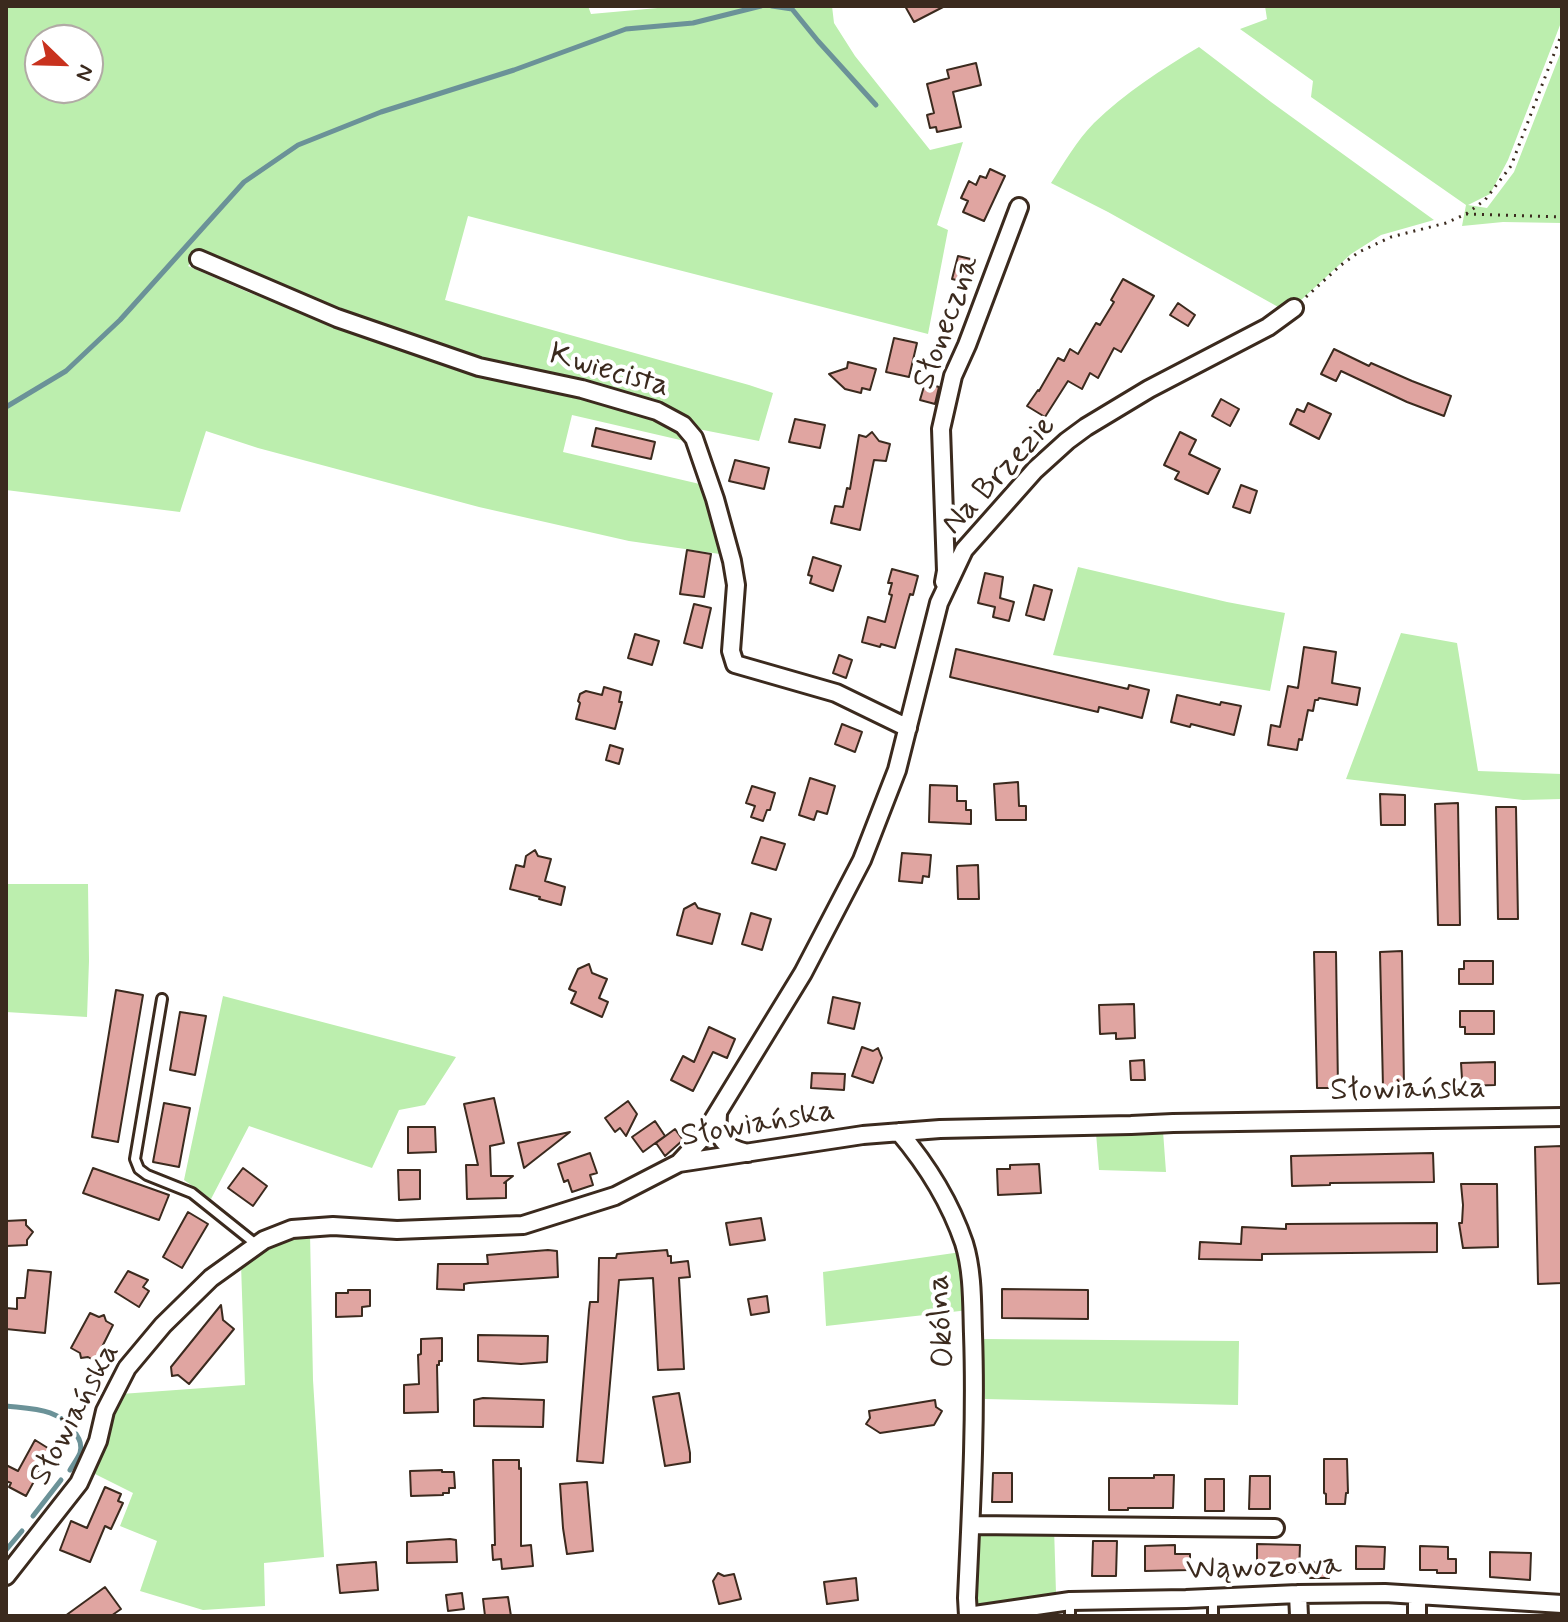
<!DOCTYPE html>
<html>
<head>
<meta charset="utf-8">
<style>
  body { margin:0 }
  #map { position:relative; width:1568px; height:1622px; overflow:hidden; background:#fff; font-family:Mynerve,sans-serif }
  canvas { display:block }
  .frame { position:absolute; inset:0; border:8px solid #3b2a1e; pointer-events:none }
  .north { position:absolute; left:24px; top:24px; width:80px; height:80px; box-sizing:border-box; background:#fff; border:2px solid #b1aaa5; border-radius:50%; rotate:113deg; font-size:22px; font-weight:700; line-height:32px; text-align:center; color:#3b2a1e }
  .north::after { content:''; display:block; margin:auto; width:28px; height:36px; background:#c8321e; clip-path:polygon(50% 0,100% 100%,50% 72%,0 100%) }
</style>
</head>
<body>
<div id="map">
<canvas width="1568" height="1622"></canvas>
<div class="frame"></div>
<div class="north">N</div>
</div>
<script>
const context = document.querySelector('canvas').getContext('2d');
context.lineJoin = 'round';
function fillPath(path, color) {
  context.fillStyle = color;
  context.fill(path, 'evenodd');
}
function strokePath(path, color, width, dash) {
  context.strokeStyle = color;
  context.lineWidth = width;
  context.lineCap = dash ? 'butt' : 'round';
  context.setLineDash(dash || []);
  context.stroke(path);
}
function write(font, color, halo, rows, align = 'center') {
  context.font = font + ' Mynerve,sans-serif';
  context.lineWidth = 8;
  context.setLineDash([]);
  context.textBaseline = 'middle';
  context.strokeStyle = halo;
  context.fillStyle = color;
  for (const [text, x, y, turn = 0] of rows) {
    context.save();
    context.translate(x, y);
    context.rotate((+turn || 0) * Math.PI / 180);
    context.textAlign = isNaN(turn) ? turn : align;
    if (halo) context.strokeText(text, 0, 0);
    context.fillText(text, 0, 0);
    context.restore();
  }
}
const green = new Path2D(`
  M6 6H588L591 14 680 6H832L834 23 855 56 930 150 963 142 937 225 948 230 928 334 468 216 445 300 749 385 773 393 759 441 698 429 681 414 483 363 336 314 201 252 188 266 250 293 455 366 647 410 678 426 689 442 572 415 563 452 704 485 727 555 629 541 479 507 258 448 206 431 180 512 6 490ZM40 40H88V88H40Z
  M1265 6H1562V20L1508 160 1490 194 1468 205 1487 208 1514 172 1562 49V223L1503 222 1462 226 1466 205 1311 97 1313 81 1240 29 1267 19Z
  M1199 47 1271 102 1434 220 1381 235 1351 254 1300 301 1280 308 1108 212 1051 183C1064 163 1077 140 1094 123 1125 93 1162 69 1199 47Z
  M1078 567 1227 602 1285 613 1270 691 1053 655Z
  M1401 633 1457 643 1478 771 1562 774V799L1523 800 1346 779Z
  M6 884H88L89 961 87 1017 6 1012Z
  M223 996 456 1057 425 1105 399 1110 372 1168 249 1126 211 1199 184 1180Z
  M1163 1131 1166 1172 1099 1170 1096 1133Z
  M310 1233 313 1380 324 1557 264 1563 265 1606 203 1610 140 1591 157 1541 120 1526 133 1493 95 1474 121 1394 245 1385 241 1264 274 1243Z
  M961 1252 969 1310 826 1326 823 1272Z
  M982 1339 1239 1341 1238 1405 985 1399Z
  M978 1524 1054 1527 1056 1593 974 1607Z`);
const stream = new Path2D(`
  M772 6 792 9 818 41 876 105
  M6 407 66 371 120 320 244 182 298 145 381 112 514 70 626 29 693 23 761 6
  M6 1406C33 1409 61 1408 76 1434 80 1440 82 1445 80 1453 78 1458 73 1465 70 1470
  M33 1516 61 1480
  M6 1550 22 1531`);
const building = new Path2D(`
  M905 6H945L914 22Z
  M976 63 981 85 953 92 961 127 937 132 936 127 930 128 927 115 934 113 927 84 949 78 947 70Z
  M990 169 1005 176 984 221 963 212 968 201 961 198 969 181 976 185 980 176 986 178Z
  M958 256 975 260 969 283 952 279Z
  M1123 279 1154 296 1121 352 1114 348 1098 378 1090 373 1082 389 1068 381 1045 417 1027 406 1038 390 1039 391 1058 358 1064 361 1070 349 1078 354 1096 323 1100 325 1114 302 1111 300Z
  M1178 303 1195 315 1188 326 1170 315Z
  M894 338 917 343 909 377 886 372Z
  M1334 349 1369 366 1371 363 1412 381 1451 396 1444 416 1407 402 1341 371 1336 381 1321 374Z
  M848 362 876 369 870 390 862 388 861 393 845 389 829 374 847 368Z
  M925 383 939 387 935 404 920 400Z
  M1221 399 1239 409 1230 426 1212 416Z
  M1308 403 1331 414 1319 439 1290 424 1297 409 1304 412Z
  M795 419 825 425 820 448 789 442Z
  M596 428 655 442 651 459 592 446Z
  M872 432 879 441 890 444 886 461 874 460 860 530 831 523 835 506 843 507 847 488 850 489 859 435 866 437Z
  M1180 432 1196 440 1189 454 1220 469 1208 494 1175 479 1179 472 1164 465Z
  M735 460 769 468 764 489 729 481Z
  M1241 485 1257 491 1250 513 1233 507Z
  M687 550 711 554 704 597 680 594Z
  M813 557 841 566 833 591 810 583 812 576 808 575Z
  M892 569 918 576 913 595 910 594 906 608 895 648 881 644 880 647 862 642 868 617 885 622 892 595 889 594 892 583H888Z
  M985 573 1003 577 1000 598 1014 602 1009 621 993 617 995 607 978 603Z
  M1034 585 1052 590 1044 620 1026 615Z
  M694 604 711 608 702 648 684 643Z
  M635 634 659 641 652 665 628 658Z
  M1304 647 1336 652 1332 683 1360 688 1357 705 1319 698 1318 700H1315L1313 711 1308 710 1302 740 1299 739 1297 750 1268 745 1271 725 1280 727 1288 686 1298 688Z
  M956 649 1128 689 1129 685 1149 690 1142 718 1099 707 1098 712 950 677Z
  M839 655 852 660 846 678 833 673Z
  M604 687 621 692 619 702H622L615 729 576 719 580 703 578 701 580 694 586 691 602 695Z
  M1177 695 1220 705 1221 702 1241 706 1234 735 1191 724 1190 727 1171 722Z
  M842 724 862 732 855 752 835 744Z
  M610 745 623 749 619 764 606 760Z
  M810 778 835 786 827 814 817 811 814 820 799 815Z
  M1018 782 1019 806H1026V820H996L994 784Z
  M930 785 957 786V801H966V810H971V824L929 822Z
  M752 786 775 793 770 810H767L763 821 751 817 755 806 746 803Z
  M1380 794 1405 795V825H1381Z
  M1458 803 1460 925H1438L1435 804Z
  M1496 807H1516L1518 919H1498Z
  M761 837 785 844 776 870 752 863Z
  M535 850 538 856 551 859 545 881 565 887 561 905 539 899 540 897 510 889 516 865 524 867 526 856Z
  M902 853 931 855 929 877 923 876 922 883 899 881Z
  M978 865 979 899H958L957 866Z
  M695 903 698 908 720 914 712 944 677 935 684 909Z
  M751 913 771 919 762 950 742 944Z
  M1402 951 1404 1088H1383L1380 952Z
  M1314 952H1336L1338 1088H1317Z
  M1464 961H1493V984H1459V969H1464Z
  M589 964 592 973 607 979 599 998 608 1002 602 1017 571 1003 576 992 569 989 578 969Z
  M116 990 143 995 118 1142 92 1137Z
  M833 997 860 1003 854 1029 828 1023Z
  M1134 1004 1135 1038 1116 1039V1033L1100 1034 1099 1005Z
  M1460 1011H1494V1034H1465V1027H1460Z
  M180 1012 206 1016 195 1075 170 1070Z
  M709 1027 735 1039 727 1058 713 1052 693 1091 671 1080 683 1056 694 1062Z
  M862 1047 873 1051 878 1048 882 1058 873 1083 852 1076Z
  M1144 1060 1145 1080H1131L1130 1061Z
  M1495 1062V1085L1466 1086V1078L1462 1079 1461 1063Z
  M812 1073 845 1074 844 1090 811 1088Z
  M494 1098 504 1143 490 1146 491 1176H513L504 1183 506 1182V1198L467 1199 466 1165H478L464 1104Z
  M628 1101 637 1114 626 1136 620 1128 615 1132 605 1118Z
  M164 1103 190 1108 179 1167 153 1162Z
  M655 1121 665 1136 643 1152 632 1137Z
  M408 1127H435L436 1152 408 1153Z
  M675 1129 683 1140 665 1156 656 1143Z
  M570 1132 524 1168 518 1143Z
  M1562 1146V1283L1538 1284 1535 1147Z
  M590 1153 597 1173 590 1175 593 1185 572 1192 568 1180 564 1182 558 1164Z
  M1433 1153 1434 1182 1330 1183V1185L1292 1186 1291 1156Z
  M1039 1164 1041 1193 998 1195 997 1169H1010V1165Z
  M93 1168 169 1195 159 1220 83 1193Z
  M243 1168 267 1186 253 1206 228 1188Z
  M398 1170H420V1199L399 1200Z
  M1461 1184H1497L1498 1247 1463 1248 1459 1223H1462L1463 1205Z
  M188 1212 208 1224 182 1268 163 1257Z
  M761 1218 765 1240 730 1245 726 1223Z
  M26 1220V1225L33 1232 27 1240V1245L6 1246V1221Z
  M1437 1223V1252L1262 1254V1260L1199 1259 1200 1242 1241 1244 1242 1227 1286 1229V1224Z
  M548 1250 557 1251 558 1277 469 1283 464 1284V1290L437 1289 438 1264H488L487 1255Z
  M667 1250 668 1256H671V1263L688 1261 690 1277 679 1278 684 1369 658 1370 653 1278 619 1280 603 1463 577 1461 589 1310 590 1302H598L599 1258H616L617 1254Z
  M28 1270 51 1272 45 1333 6 1329V1308L17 1309V1298H25Z
  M128 1271 148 1280 143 1287 149 1291 139 1307 115 1292Z
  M1002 1289 1088 1290V1319L1002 1318Z
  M348 1290H370V1306L362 1307V1316L336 1317V1293H348Z
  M767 1296 769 1312 751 1315 748 1299Z
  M221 1305 223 1320 234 1329 189 1384 178 1375 172 1376 171 1367Z
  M90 1313 99 1317 104 1315 106 1321 113 1325 95 1361 88 1357 81 1358 80 1353 71 1348Z
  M478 1335 548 1336 547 1362 521 1364 478 1361Z
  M442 1338V1361H439V1365H437L438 1412 404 1413V1385L419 1384 418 1355 421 1354V1339Z
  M679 1393 690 1453V1462L665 1466 653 1397Z
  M483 1398 544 1400 543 1427 474 1426V1400Z
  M935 1400 936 1407 942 1411 934 1425 880 1433 866 1424 870 1418 869 1411Z
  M35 1440 51 1450 26 1496 9 1487 11 1483 6 1481V1465L18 1471Z
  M1324 1459H1347L1348 1493H1346L1345 1504H1326V1494L1324 1493Z
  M493 1460H519V1469L521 1468V1546L531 1545 533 1566 502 1569 501 1559 493 1560 492 1545H495Z
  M442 1470V1472H454L455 1488H449V1493H443V1495L411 1496 410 1471Z
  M993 1473H1012V1502H992Z
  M1154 1475H1174L1173 1508H1128V1510H1109V1478H1154Z
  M1250 1476H1270V1509H1249Z
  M1205 1479H1224V1511H1205Z
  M587 1482 593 1551 567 1554 563 1528 560 1484Z
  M105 1487 121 1494 118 1501 123 1503 111 1529 105 1526 90 1562 60 1550 71 1521 87 1528Z
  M450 1539 456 1540 457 1562 407 1563V1542Z
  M1093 1541H1117L1116 1576H1092Z
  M1257 1544 1300 1545 1299 1572H1257Z
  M1175 1545V1554H1190V1570L1145 1571V1546Z
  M1356 1546 1385 1547 1384 1569H1356Z
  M1420 1546 1448 1547V1559H1456V1573H1437V1570H1420Z
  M1490 1552 1531 1553 1530 1580 1490 1577Z
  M376 1562 378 1590 340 1593 337 1565Z
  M1328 1562 1329 1578H1310V1563Z
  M718 1573 724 1576 734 1574 741 1599 719 1604 713 1581Z
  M856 1578 858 1600 827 1604 824 1582Z
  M105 1587 121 1609 111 1616H65Z
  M462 1593 464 1609 448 1611 446 1595Z
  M508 1597 511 1616H485L483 1599Z`);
const path = new Path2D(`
  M1466 214 1562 217
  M1306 297 1341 265 1359 252 1391 237 1446 223 1466 214 1485 200 1511 166 1562 33`);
const service = new Path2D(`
  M162 999 135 1159 139 1169 147 1175 192 1193 257 1245
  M1213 1598V1616
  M1070 1601V1616`);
const minor = new Path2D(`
  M199 259 337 318 479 367 582 389 657 411 683 425 694 438 715 499 732 561 736 585 731 651 735 664 836 693 908 728
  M944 582 946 571 941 429 953 376 967 345 1019 207
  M718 1114C716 1138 724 1148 748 1153
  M899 1132C927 1165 950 1202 964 1243 973 1272 972 1304 973 1334 976 1422 971 1510 967 1598L968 1616
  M679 1163 702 1138 803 973 862 860 897 770 939 603 964 550 1035 470 1067 441 1086 427 1149 389 1268 327 1294 308
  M971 1525 1275 1528
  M6 1576 79 1483 98 1441 105 1411 127 1368 163 1325 211 1278 264 1240 292 1229 333 1226 397 1230 523 1225 615 1196 679 1163 863 1135 940 1129 1131 1125 1173 1123 1562 1117
  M1298 1594 1299 1616
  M1417 1596V1616
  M968 1616 1070 1601 1186 1599 1298 1594 1385 1593 1562 1604`);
const streetNames = [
  ["Słoneczna",948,323,-70],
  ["Kwiecista",609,372,16],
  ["Na Brzezie",1000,476,-47],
  ["Słowiańska",1408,1091,-1],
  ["Słowiańska",758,1125,-10],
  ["Okólna",943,1321,-94],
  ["Słowiańska",76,1415,-62],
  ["Wąwozowa",1264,1569,-2]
];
fillPath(green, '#bceeae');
strokePath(stream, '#6b9298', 5);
fillPath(building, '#e0a5a1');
strokePath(building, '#3b2a1e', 2);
strokePath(service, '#3b2a1e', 14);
strokePath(minor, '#3b2a1e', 22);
strokePath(path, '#3b2a1e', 3, [2, 6]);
strokePath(service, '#fff', 8);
strokePath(minor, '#fff', 16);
write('32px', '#3b2a1e', '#fff', streetNames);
</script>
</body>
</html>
